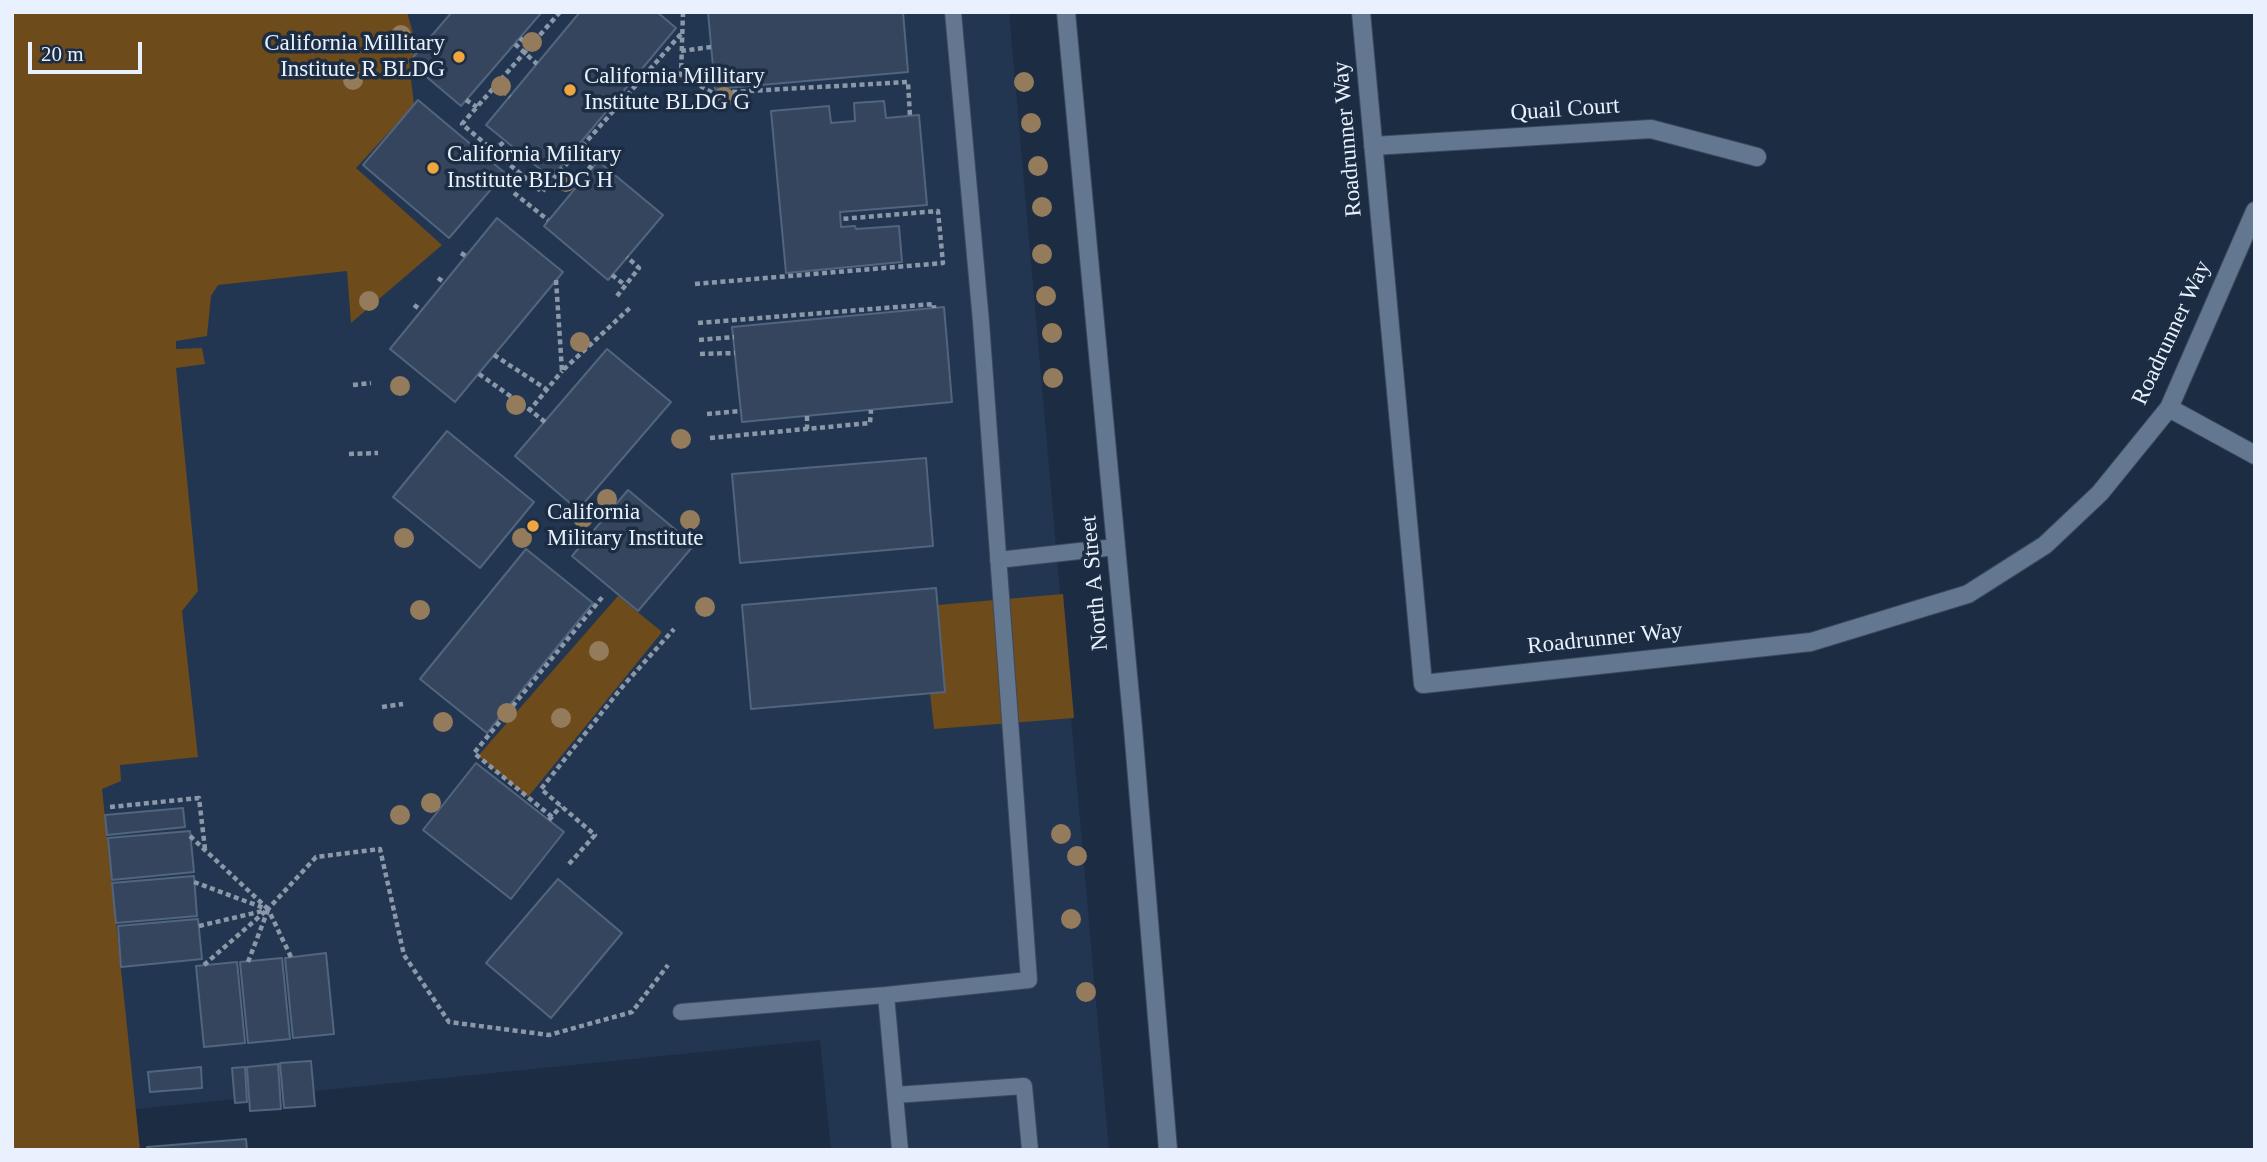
<!DOCTYPE html>
<html>
<head>
<meta charset="utf-8">
<style>
  body { margin:0 }
  #map { position:relative; width:2267px; height:1162px; overflow:hidden; background:#1c2d43; font-family:"Times New Roman",serif }
  canvas { display:block }
  .frame { position:absolute; inset:0; border:14px solid #e8f1fd; pointer-events:none }
  .scale { position:absolute; left:28px; top:42px; width:114px; height:32px; box-sizing:border-box; border:4px solid #e8f1fd; border-top:0; padding-left:9px; font-size:21px; line-height:24px; white-space:nowrap; color:#e8f1fd; -webkit-text-stroke:5px #1c2d43; paint-order:stroke }
</style>
</head>
<body>
<div id="map">
<canvas width="2267" height="1162"></canvas>
<div class="frame"></div>
<div class="scale">20 m</div>
</div>
<script>
const context = document.querySelector('canvas').getContext('2d');
context.lineJoin = 'round';
function fillPath(path, color) {
  context.fillStyle = color;
  context.fill(path, 'evenodd');
}
function strokePath(path, color, width, dash) {
  context.strokeStyle = color;
  context.lineWidth = width;
  context.lineCap = dash ? 'butt' : 'round';
  context.setLineDash(dash || []);
  context.stroke(path);
}
function write(font, color, halo, rows, align = 'center') {
  context.font = font + ' "Times New Roman",serif';
  context.lineWidth = 7;
  context.setLineDash([]);
  context.textBaseline = 'middle';
  context.strokeStyle = halo;
  context.fillStyle = color;
  for (const [text, x, y, turn = 0] of rows) {
    context.save();
    context.translate(x, y);
    context.rotate((+turn || 0) * Math.PI / 180);
    context.textAlign = isNaN(turn) ? turn : align;
    if (halo) context.strokeText(text, 0, 0);
    context.fillText(text, 0, 0);
    context.restore();
  }
}
const built = new Path2D(`
  M12 12H1009L1109 1150H831L820 1040 136 1109 140 1150H12Z`);
const green = new Path2D(`
  M12 12H407L418 51 409 62 414 105 356 168 442 245 351 323 347 271 218 285 211 296 207 336 176 341V349L202 348 205 364 176 368 198 591 182 611 198 757 120 765 121 781 102 789 140 1150H12Z
  M1063 594 1074 718 934 729 930 693 945 692 938 605Z
  M618 596 662 632 528 797 478 756Z`);
const building = new Path2D(`
  M452 12H542L461 106 409 62Z
  M580 12H657L676 28 551 178 486 125Z
  M708 12H903L908 72 715 89Z
  M418 100 505 173 449 238 363 165Z
  M884 101 886 118 919 115 927 205 840 212 841 227 855 226 856 229 899 226 902 262 786 273 771 111 829 106 831 123 855 121 854 103Z
  M598 161 663 215 608 280 544 226Z
  M497 218 563 272 455 402 390 349Z
  M944 307 952 402 742 422 732 327Z
  M607 349 671 402 578 510 515 456Z
  M447 431 534 502 480 568 393 497Z
  M926 458 933 546 740 563 732 474Z
  M628 490 694 545 638 611 572 556Z
  M526 549 593 603 487 733 420 679Z
  M936 588 945 692 751 709 742 605Z
  M476 763 564 832 511 899 423 830Z
  M183 808 185 827 107 835 105 815Z
  M190 831 194 872 112 880 108 838Z
  M194 876 197 916 116 923 112 883Z
  M558 879 622 933 551 1018 486 963Z
  M198 919 202 959 121 967 118 926Z
  M326 953 334 1034 293 1038 285 958Z
  M282 958 290 1039 248 1043 240 962Z
  M237 962 245 1043 204 1047 196 966Z
  M311 1061 315 1106 284 1108 280 1063Z
  M278 1064 281 1109 250 1111 247 1067Z
  M201 1067 202 1088 150 1092 148 1072Z
  M245 1067 247 1102 235 1103 232 1068Z
  M246 1139 247 1150H147V1147Z`);
const path = new Path2D(`
  M560 12 462 124 542 192 681 34
  M683 12 681 75 713 93 908 82 910 116
  M520 38 530 47
  M515 44 537 64
  M681 51 711 47
  M496 86 510 97
  M466 100 477 107
  M493 151 505 141
  M576 154 592 169
  M514 193 548 220
  M461 253 466 256
  M612 275 625 285
  M438 278 444 282
  M556 280 562 371 632 306
  M695 284 943 263 938 211 841 219
  M617 296 639 268 627 257
  M414 305 421 310
  M698 323 934 304V308
  M699 340 734 337
  M700 354 735 353
  M494 355 546 389
  M479 374 530 410
  M353 385 371 383
  M707 414 741 411
  M807 416V429
  M545 422 530 410 562 371
  M710 438 870 423 871 410
  M349 454 378 453
  M382 707 403 704
  M110 807 199 798 205 849
  M552 817 474 753 604 595
  M549 820 561 806
  M190 836 268 909
  M569 864 595 835 541 789 623 686 674 629
  M194 882 264 908
  M199 926 267 910
  M291 957 268 909 316 857 380 849 404 955 449 1022 549 1035 632 1012 668 965
  M248 962 268 910
  M204 965 268 909`);
const service = new Path2D(`
  M998 560 1116 547
  M681 1012 886 995
  M895 1095 886 995 1029 980 981 322 953 12
  M900 1150 895 1095 1024 1086 1030 1150`);
const minor = new Path2D(`
  M1361 12 1423 684 1811 642 1968 594 2045 545 2100 493 2169 408 2255 211
  M1373 146 1651 129 1757 157
  M2169 408 2255 455`);
const secondary = new Path2D(`
  M1066 12 1133 728 1168 1150`);
const trees = [
  [401,35],
  [532,42],
  [353,80],
  [1024,82],
  [501,86],
  [724,97],
  [1031,123],
  [1038,166],
  [566,182],
  [1042,207],
  [1042,254],
  [1046,296],
  [369,301],
  [1052,333],
  [580,342],
  [1053,378],
  [400,386],
  [516,405],
  [681,439],
  [607,499],
  [583,518],
  [690,520],
  [404,538],
  [522,538],
  [705,607],
  [420,610],
  [599,651],
  [507,713],
  [561,718],
  [443,722],
  [431,803],
  [400,815],
  [1061,834],
  [1077,856],
  [1071,919],
  [1086,992]
];
const markers = [
  [459,57,7,"#f0a63f"],
  [570,90,7,"#f0a63f"],
  [433,168,7,"#f0a63f"],
  [533,526,7,"#f0a63f"]
];
const poiNames = [
  ["California Millitary",445,44,"right"],
  ["Institute R BLDG",445,70,"right"],
  ["California Millitary",584,77],
  ["Institute BLDG G",584,103],
  ["California Military",447,155],
  ["Institute BLDG H",447,181],
  ["California",547,513],
  ["Military Institute",547,539]
];
const streetNames = [
  ["Quail Court",1565,110,-4],
  ["Roadrunner Way",1348,139,-95],
  ["Roadrunner Way",2172,333,-65],
  ["North A Street",1095,583,-95],
  ["Roadrunner Way",1605,639,-6]
];
fillPath(built, '#223652');
fillPath(green, '#6e4b1b');
fillPath(building, '#34455d');
strokePath(building, '#52657e', 2);
strokePath(service, '#3c495c', 18);
strokePath(minor, '#3c495c', 20);
strokePath(secondary, '#3c495c', 20);
strokePath(path, '#8b98a8', 4.5, [5, 3.5]);
strokePath(service, '#637791', 16);
strokePath(minor, '#637791', 18);
strokePath(secondary, '#637791', 18);
context.fillStyle = '#937b5c';
for (const [x, y] of trees) {
  context.beginPath();
  context.arc(x, y, 10, 0, 2 * Math.PI);
  context.fill();
}
for (const [x, y, r, color] of markers) {
  const dot = new Path2D();
  dot.arc(x, y, r, 0, 2 * Math.PI);
  context.fillStyle = color;
  context.fill(dot);
  strokePath(dot, '#1c2d43', 2.5);
}
write('23px', '#e8f1fd', '#1c2d43', poiNames, 'left');
write('23px', '#e8f1fd', '#1c2d43', streetNames);
</script>
</body>
</html>
